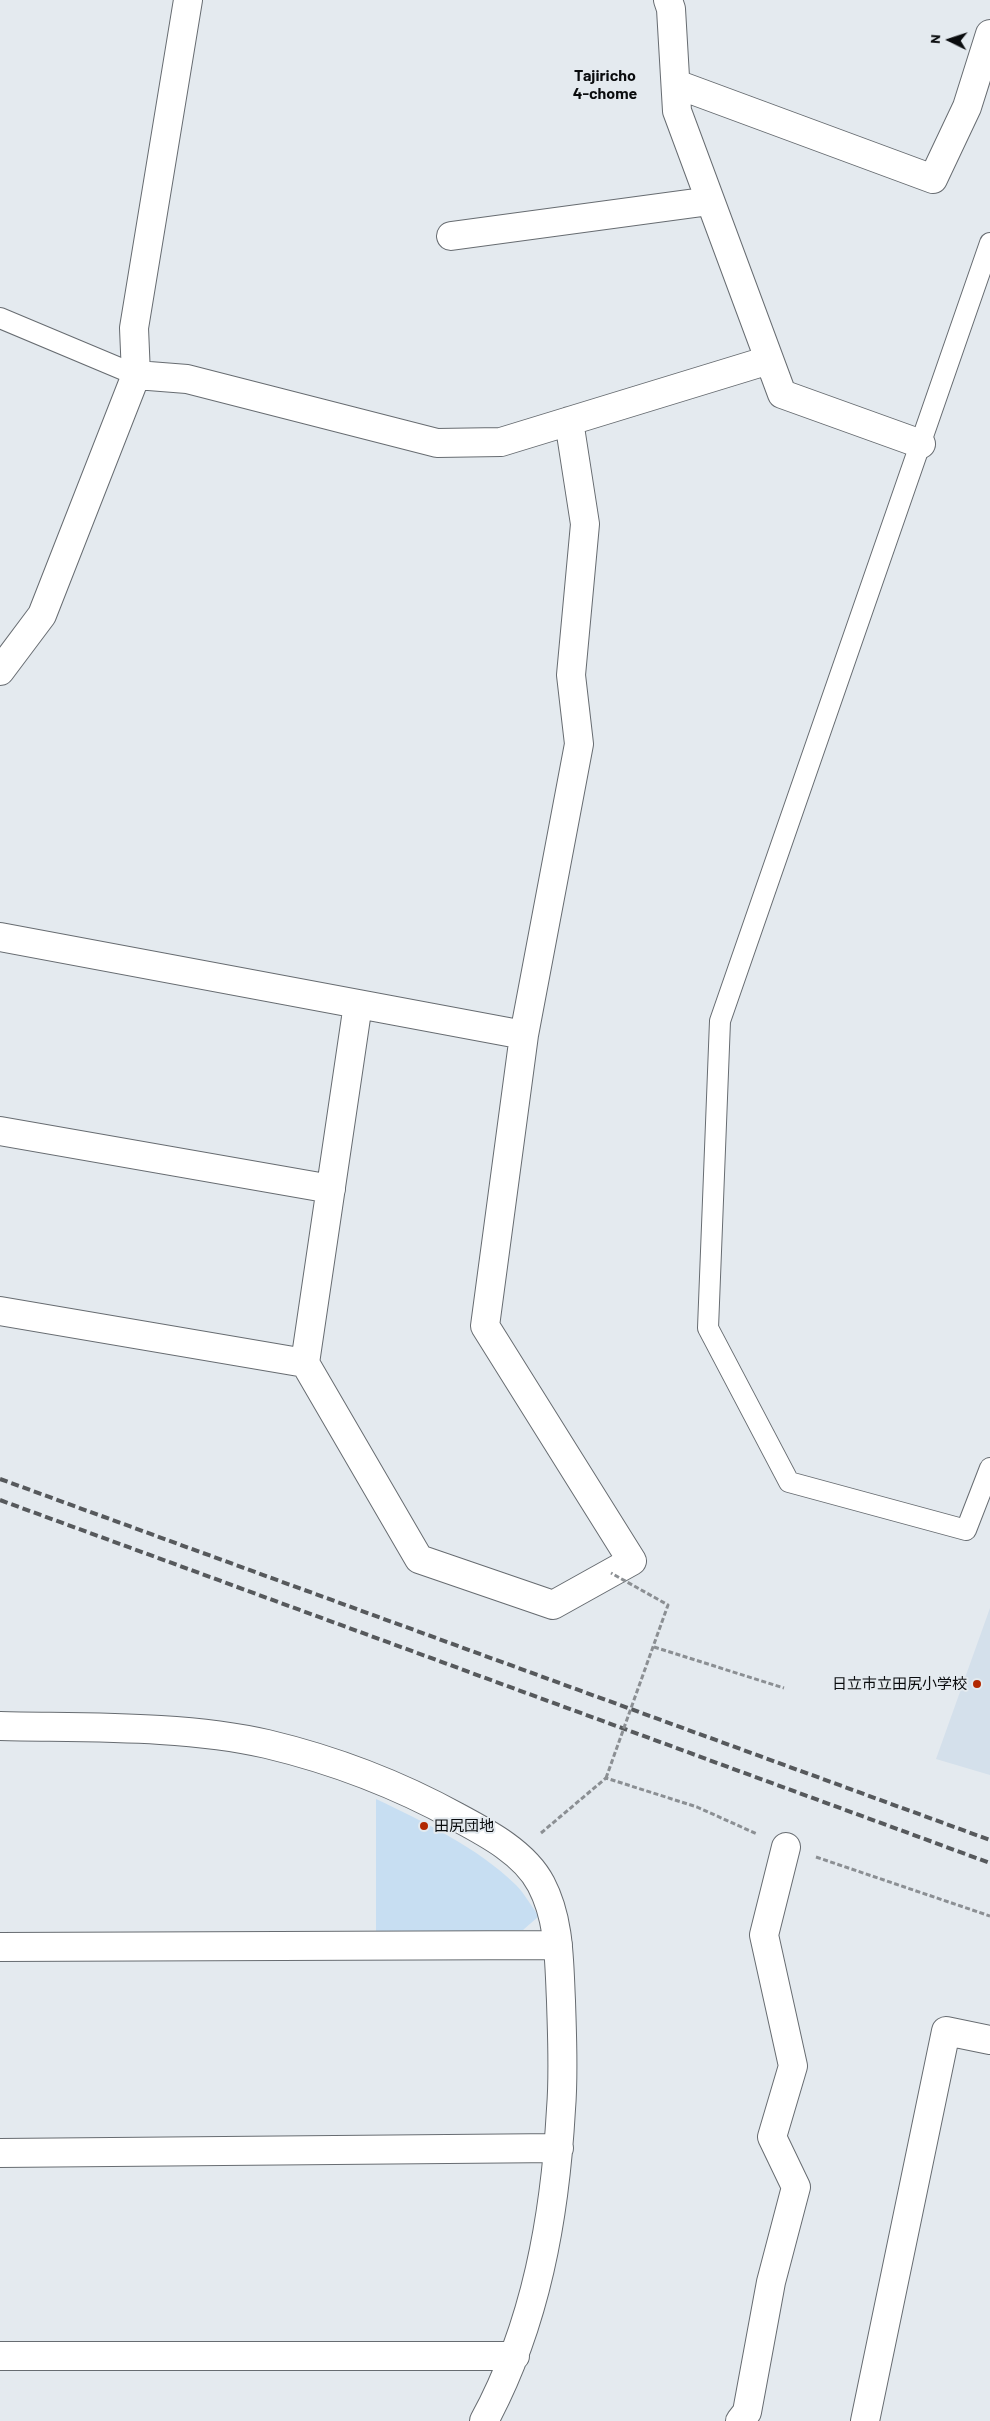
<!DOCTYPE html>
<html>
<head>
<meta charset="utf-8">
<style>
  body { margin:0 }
  #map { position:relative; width:990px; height:2421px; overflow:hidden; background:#e4eaef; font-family:Barlow,sans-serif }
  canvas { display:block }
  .north { position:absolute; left:925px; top:15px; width:50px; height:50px; -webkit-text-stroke:4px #e4eaef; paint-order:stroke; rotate:274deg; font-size:14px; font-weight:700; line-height:20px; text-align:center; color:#0a0c0e }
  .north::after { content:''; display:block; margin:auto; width:18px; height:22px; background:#0a0c0e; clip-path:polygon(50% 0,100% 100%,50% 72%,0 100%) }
</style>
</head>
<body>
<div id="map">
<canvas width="990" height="2421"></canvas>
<div class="north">N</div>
</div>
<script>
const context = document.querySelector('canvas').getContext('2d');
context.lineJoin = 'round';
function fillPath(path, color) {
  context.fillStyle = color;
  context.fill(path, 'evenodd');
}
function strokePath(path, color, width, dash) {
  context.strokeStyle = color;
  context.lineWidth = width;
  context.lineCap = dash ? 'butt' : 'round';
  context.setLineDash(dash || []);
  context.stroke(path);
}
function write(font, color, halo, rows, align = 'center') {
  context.font = font + ' Barlow,"Noto Sans JP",sans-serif';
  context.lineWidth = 4;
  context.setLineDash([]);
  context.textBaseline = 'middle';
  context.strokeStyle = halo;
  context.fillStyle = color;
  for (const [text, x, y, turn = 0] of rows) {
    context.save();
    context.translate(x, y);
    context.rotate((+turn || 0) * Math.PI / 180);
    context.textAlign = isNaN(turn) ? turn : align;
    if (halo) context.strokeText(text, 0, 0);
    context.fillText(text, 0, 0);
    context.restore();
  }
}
const built = new Path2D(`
  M990 1608V1775L936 1759Z`);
const green = new Path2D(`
  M376 1799C424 1822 477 1847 516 1885 525 1894 531 1906 539 1916L523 1930 376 1933Z`);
const path = new Path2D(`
  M654 1647 784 1688
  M541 1833 606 1778 697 1807 757 1834
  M816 1857 990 1916`);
const service = new Path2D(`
  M990 243 720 1021 708 1328 789 1482 966 1530 990 1468
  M0 318 136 375`);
const minor = new Path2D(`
  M668 0 671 9 677 111 782 394 921 444
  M676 84 933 179 967 107 990 34
  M451 236 710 201
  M136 375 134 328 188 0
  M0 671 42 615 136 375 187 379 437 443 501 442 769 360
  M0 937 524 1035 579 744 571 675 585 524 569 421
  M358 1004 305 1363 419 1559 553 1605 632 1561 485 1326 524 1035
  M0 1131 331 1189
  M0 1311 305 1363
  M0 1726C84 1728 185 1725 267 1744 334 1760 397 1784 457 1817 487 1833 525 1853 541 1884 560 1920 559 1961 561 2001 562 2036 564 2073 561 2109 555 2217 536 2325 484 2421
  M0 1947 558 1945
  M0 2153 559 2148
  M0 2356H515
  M740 2421 747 2412 771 2282 796 2187 772 2137 793 2066 764 1935 786 1847
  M865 2421 946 2031 990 2040`);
const rail = new Path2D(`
  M0 1479 990 1840
  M0 1500 990 1863`);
const pathBridge = new Path2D(`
  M606 1778 668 1605 611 1573`);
const markers = [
  [977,1684,5,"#b22700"],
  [424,1826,5,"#b22700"]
];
const poiNames = [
  ["日立市立田尻小学校",967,1684],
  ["田尻団地",434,1826,"left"]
];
const neighbourhoodNames = [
  ["Tajiricho",605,76],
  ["4-chome",605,94]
];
fillPath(built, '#d4e0eb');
fillPath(green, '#c7def2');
strokePath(service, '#676c71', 22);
strokePath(minor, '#676c71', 30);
strokePath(path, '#8b8f93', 3, [5, 2.5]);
strokePath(service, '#fff', 20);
strokePath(minor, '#fff', 28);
strokePath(rail, '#56595c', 4, [8, 4]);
strokePath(pathBridge, '#8b8f93', 3, [5, 2.5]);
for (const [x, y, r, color] of markers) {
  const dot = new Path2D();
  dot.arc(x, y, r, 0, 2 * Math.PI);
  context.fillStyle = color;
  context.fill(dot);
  strokePath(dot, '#e4eaef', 2);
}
write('15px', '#0a0c0e', '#e4eaef', poiNames, 'right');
write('bold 16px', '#0a0c0e', '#e4eaef', neighbourhoodNames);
</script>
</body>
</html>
